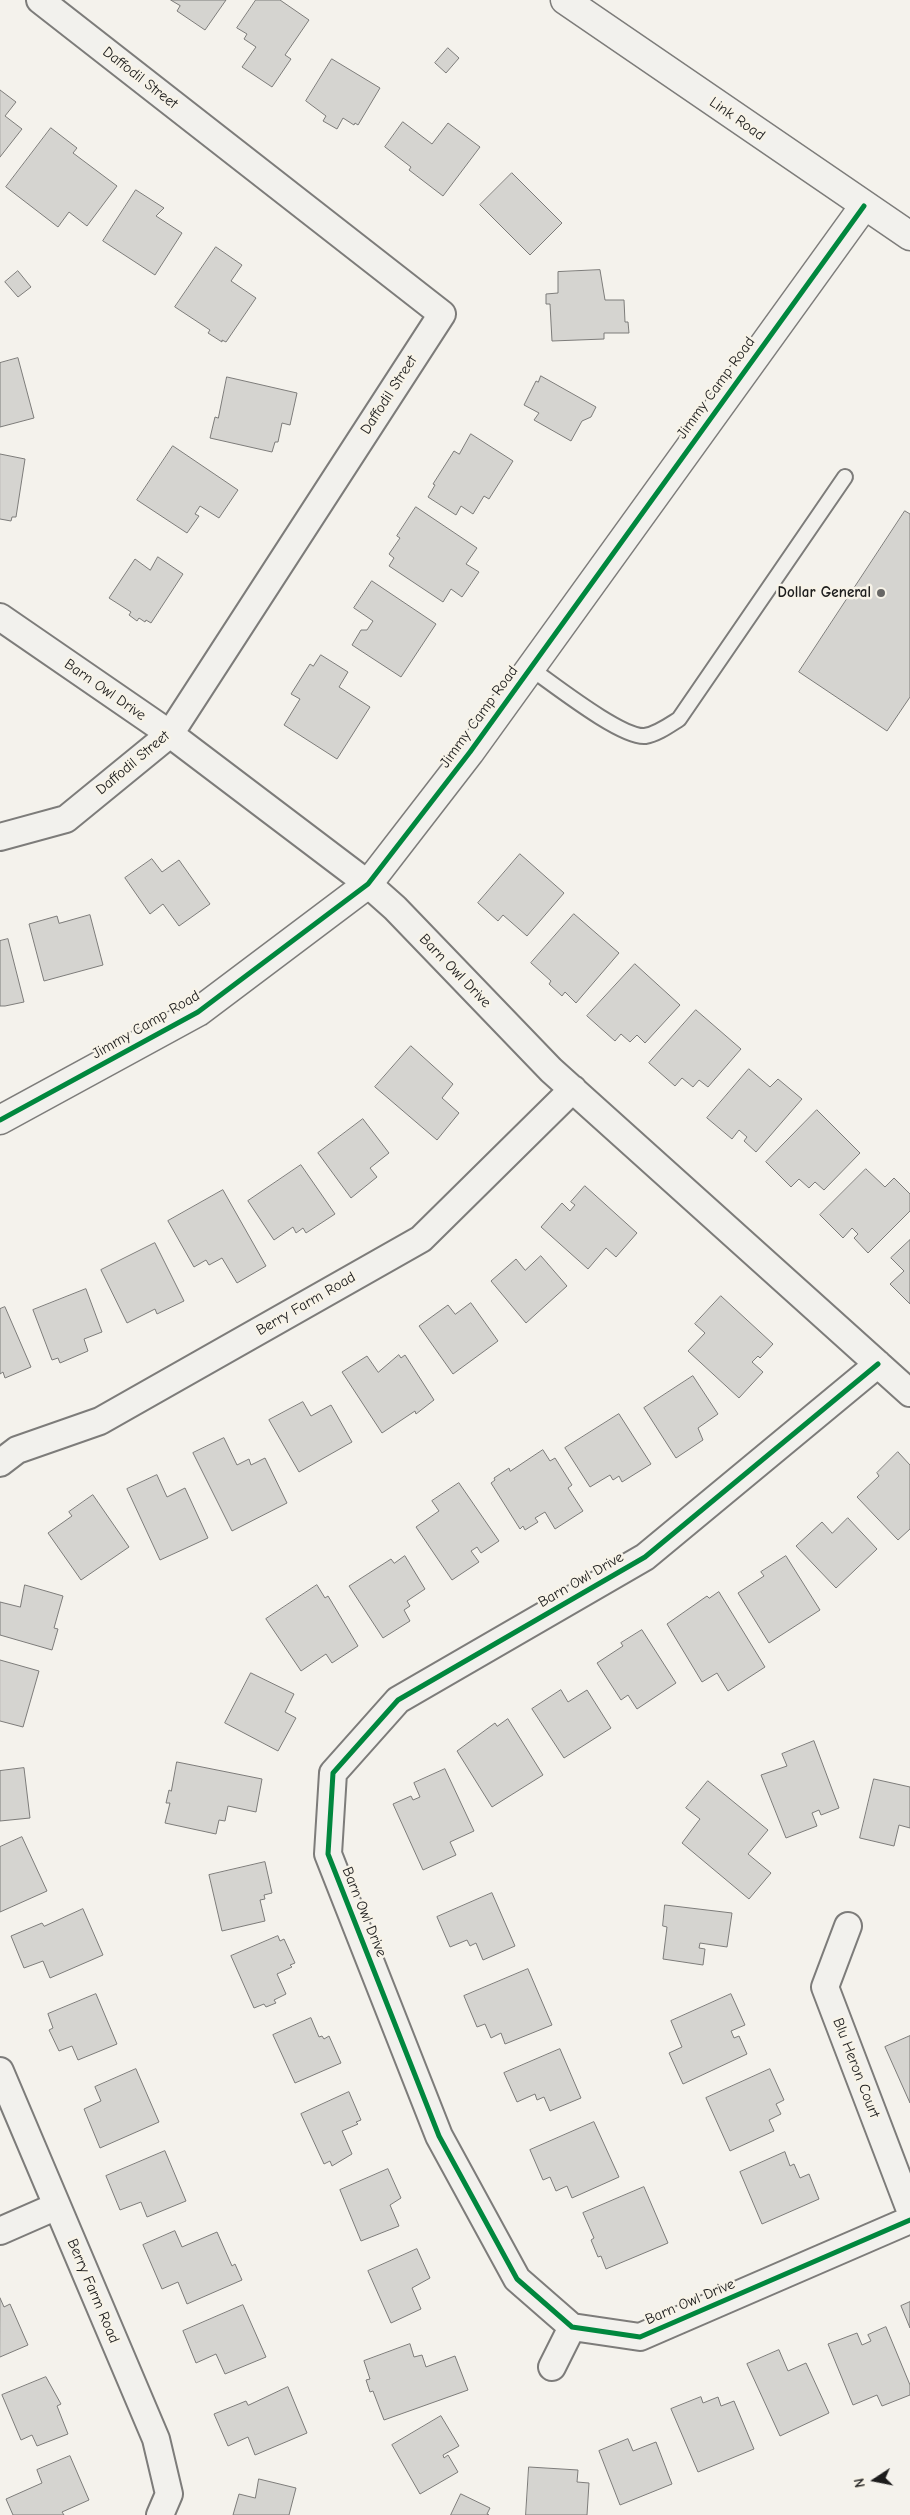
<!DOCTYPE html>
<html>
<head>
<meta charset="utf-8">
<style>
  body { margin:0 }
  #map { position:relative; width:910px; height:2515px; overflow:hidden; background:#f4f2ec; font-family:"Comic Neue",sans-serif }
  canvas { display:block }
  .north { position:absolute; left:850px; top:2455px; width:50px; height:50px; -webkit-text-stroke:4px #f7f3e8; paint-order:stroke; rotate:259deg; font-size:14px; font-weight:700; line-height:20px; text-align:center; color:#1c1c1c }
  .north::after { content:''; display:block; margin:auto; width:18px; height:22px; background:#1c1c1c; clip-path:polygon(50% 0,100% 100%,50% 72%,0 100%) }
</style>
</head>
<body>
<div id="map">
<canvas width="910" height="2515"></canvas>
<div class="north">N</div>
</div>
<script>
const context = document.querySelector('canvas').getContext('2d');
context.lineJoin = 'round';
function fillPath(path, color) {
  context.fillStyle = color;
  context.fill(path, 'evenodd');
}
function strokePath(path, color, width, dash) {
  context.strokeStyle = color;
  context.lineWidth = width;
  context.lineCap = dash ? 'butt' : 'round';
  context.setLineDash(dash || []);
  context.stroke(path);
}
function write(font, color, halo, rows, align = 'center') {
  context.font = font + ' "Comic Neue",sans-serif';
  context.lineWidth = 5;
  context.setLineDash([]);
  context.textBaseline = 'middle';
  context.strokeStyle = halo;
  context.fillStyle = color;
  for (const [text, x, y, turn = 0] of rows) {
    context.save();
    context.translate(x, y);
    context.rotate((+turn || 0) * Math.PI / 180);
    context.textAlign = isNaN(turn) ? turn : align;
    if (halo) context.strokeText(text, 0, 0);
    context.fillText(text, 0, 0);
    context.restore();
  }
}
const building = new Path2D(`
  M171 0H226L205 30 177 11 180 6Z
  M256 0H280L309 20 285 55 291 59 272 87 242 67 256 47 244 39 247 34 237 28Z
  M448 48 459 58 446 73 435 63Z
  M332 59 380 88 358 125 355 123 354 125 343 118 337 129 323 121 326 116 306 101Z
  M0 90 16 102 5 116 22 129 0 157Z
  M403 122 432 144 448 123 480 147 443 196 409 170 411 167 385 147Z
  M51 128 77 148 73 153 117 186 87 226 69 212 58 227 6 187Z
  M512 173 562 223 530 255 480 205Z
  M136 190 164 208 156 216 182 233 155 275 103 241Z
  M216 247 242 265 231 281 256 298 226 342 222 340V342L208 333 210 330 175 307Z
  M600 270 605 300H624L625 322H628L629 333H604V339L552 341 550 304H546V294L558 293V272Z
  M18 271 31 287 18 297 5 282Z
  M18 358 34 418 0 427V363Z
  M541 376 596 407 591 417 582 421 571 441 534 420 539 413 524 405 536 381 538 382Z
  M227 377 297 393 290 425 282 423 278 442H275L272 452 210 438 215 417 218 418Z
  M471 434 513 461 489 499 484 496 473 514 461 506 456 515 428 497 435 485 433 484 454 451 459 454Z
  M173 446 238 490 219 518 200 506 195 514 199 516 187 533 137 500Z
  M0 454 25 459 16 517H12L11 521 0 519Z
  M416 507 477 548 466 564 479 572 462 597 451 589 443 602 389 566 394 558 389 554 400 538 397 536Z
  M905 511 910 514V697L887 731 799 672Z
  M158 557 183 574 151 623 146 620 145 622 139 618 137 621 129 615 131 612 109 598 135 559 150 570Z
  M372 581 436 624 401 677 352 645 361 630H367L373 621 354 608Z
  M321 655 348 672 339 687 370 707 337 759 284 725 300 699 291 694 310 664 313 666Z
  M520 854 564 893 527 936 503 915 498 921 478 903Z
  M152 859 162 872 179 860 210 904 179 926 163 904 150 914 125 878Z
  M574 914 619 953 576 1003 565 992 562 996 549 984 551 981 531 963Z
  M90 915 103 965 44 981 29 924 57 916 59 923Z
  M8 939 24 1002 5 1006H0V941Z
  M635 964 680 1005 645 1043 637 1035 630 1042 621 1034 615 1041 587 1016Z
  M696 1010 741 1049 708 1087 699 1080 693 1087 682 1078 675 1086 649 1063Z
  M411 1046 453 1084 442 1098 459 1113 437 1140 375 1087Z
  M749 1069 770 1087 778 1079 802 1099 756 1152 744 1141 747 1137 739 1130 732 1139 707 1118Z
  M817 1110 860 1153 824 1190 815 1182 809 1188 799 1179 791 1187 766 1162Z
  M363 1119 389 1153 370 1168 377 1177 351 1198 318 1153Z
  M301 1165 335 1214 306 1233 303 1228 296 1233 293 1227 274 1240 248 1201Z
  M866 1169 885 1187 894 1178 910 1194V1211L868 1253 854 1238 858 1234 852 1228 843 1238 820 1215Z
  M585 1186 637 1233 616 1257 606 1248 588 1269 541 1227 562 1203 570 1211 575 1205 571 1202Z
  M223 1190 266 1266 237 1283 222 1258 209 1265 206 1260 194 1267 168 1221Z
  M910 1240V1304L890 1284 904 1271 891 1258Z
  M155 1243 184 1301 157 1314 155 1309 127 1323 101 1270Z
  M541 1256 567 1286 526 1323 491 1281 516 1259 525 1270Z
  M86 1289 102 1332 84 1339 88 1351 60 1363 58 1358 52 1360 33 1310Z
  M721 1296 773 1344 760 1358 758 1356 752 1362 763 1372 739 1398 688 1351 705 1333 695 1324Z
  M471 1303 498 1341 453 1374 419 1326 448 1305 455 1314Z
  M5 1307 31 1367 5 1378 3 1372 0 1374V1309Z
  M399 1355 401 1358 405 1355 434 1400 416 1414 415 1411 382 1433 342 1372 367 1356 378 1372Z
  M693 1376 718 1414 698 1428 703 1440 676 1458 644 1408Z
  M303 1402 311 1416 331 1405 352 1442 299 1472 269 1420Z
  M619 1414 651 1464 622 1482 619 1476 613 1480 610 1475 590 1487 565 1448Z
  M224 1438 237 1465 249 1459 251 1465 265 1458 287 1503 232 1531 193 1453Z
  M543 1450 550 1461 555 1458 572 1485 568 1488 583 1511 555 1529 545 1512 535 1518 538 1522 525 1530 523 1526 520 1529 491 1483 495 1480 494 1478 509 1468 510 1471Z
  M898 1452 910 1465V1529L898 1540 857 1497 879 1476 877 1473Z
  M157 1475 167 1497 185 1488 208 1538 160 1560 127 1489Z
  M459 1483 499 1541 481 1553 477 1547 471 1551 479 1562 452 1580 416 1527 439 1511 432 1501Z
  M93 1495 129 1547 81 1580 48 1533 72 1516 69 1512Z
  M848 1518 877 1549 836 1588 796 1546 822 1522 832 1533Z
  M405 1556 425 1589 407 1601 410 1606 404 1610 410 1621 383 1638 349 1586 391 1559 394 1563Z
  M786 1556 820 1610 769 1643 738 1593 764 1576 761 1572Z
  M25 1585 63 1596 54 1628 58 1629 52 1650 0 1635V1602L20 1607Z
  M317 1585 325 1598 328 1596 358 1646 332 1663 326 1654 301 1671 266 1619Z
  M719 1592 765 1667 728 1691 717 1673 702 1682 667 1624 707 1596 709 1598Z
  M642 1630 676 1683 637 1709 628 1695 621 1700 597 1663 623 1646 621 1643Z
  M0 1660 39 1671 23 1727 0 1721Z
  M251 1673 294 1694 285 1712 296 1718 278 1751 225 1723Z
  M561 1690 568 1702 587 1690 611 1728 564 1758 532 1709Z
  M508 1719 543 1775 492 1807 457 1751 495 1723 497 1726Z
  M814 1741 839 1808 821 1815 819 1810 812 1813 817 1826 786 1838 761 1775 787 1766 782 1754Z
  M177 1762 262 1779 256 1812 228 1806 225 1821 219 1820 216 1834 165 1823 170 1803H166L169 1790 171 1791Z
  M24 1768 30 1818 0 1821V1771Z
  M445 1769 474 1831 450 1842 456 1855 423 1870 393 1804 411 1796 413 1800 420 1797 414 1783Z
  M874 1779 910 1787V1828L899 1825 894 1846 860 1838Z
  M708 1781 768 1830 748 1854 771 1873 749 1899 682 1843 700 1819 686 1808Z
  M22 1837 47 1891 0 1912V1847Z
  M265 1862 272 1893 264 1895 265 1899 260 1900 265 1921 222 1931 209 1875Z
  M492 1893 515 1946 483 1960 476 1943 470 1946 467 1940 450 1947 437 1917Z
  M665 1905 732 1913 727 1947 700 1943 699 1948 705 1949 703 1965 663 1959 667 1927 663 1926Z
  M83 1909 103 1955 50 1978 43 1961 24 1968 11 1936 42 1923 44 1926Z
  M278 1936 280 1941 284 1939 295 1963 290 1965 292 1967 277 1974 286 1994 274 2000 276 2003 266 2007 264 2004 254 2008 231 1956Z
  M528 1969 552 2025 505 2044 501 2033 491 2038 485 2024 477 2027 464 1996Z
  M96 1994 117 2044 78 2060 72 2046 59 2051 49 2030 53 2028 48 2014Z
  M731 1994 745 2025 731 2031 734 2038 739 2036 747 2054 683 2084 669 2053 682 2047 671 2021Z
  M311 2018 319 2037 322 2036 324 2039 329 2036 341 2063 295 2083 273 2035Z
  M910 2036V2103L885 2047Z
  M560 2049 581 2098 550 2111 544 2097 537 2100 535 2094 517 2102 504 2073Z
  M136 2069 159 2122 100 2148 84 2109 101 2101 95 2087Z
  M770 2069 784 2100 776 2104 781 2114 769 2120 774 2131 730 2151 706 2098Z
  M349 2092 361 2120 356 2122 358 2124 342 2131 352 2154 332 2166 330 2161 324 2164 301 2114Z
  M594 2122 619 2177 572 2198 567 2186 556 2191 550 2177 543 2180 530 2150Z
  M165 2151 186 2201 147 2217 141 2202 120 2210 106 2176Z
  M785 2152 790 2166 794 2164 800 2178 809 2174 819 2199 762 2224 740 2172Z
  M388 2169 401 2198 390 2205 399 2226 361 2241 340 2190Z
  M644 2187 668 2243 606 2269 601 2256 598 2257 591 2240 594 2238 583 2213Z
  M175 2231 182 2247 217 2232 232 2266 235 2264 242 2280 187 2304 178 2282 162 2289 143 2245Z
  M417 2249 430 2278 412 2288 421 2309 391 2323 368 2271Z
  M0 2298 4 2307 10 2304 28 2345 0 2357Z
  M910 2302V2328L901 2306Z
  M243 2305 266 2357 225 2374 216 2354 196 2363 183 2331Z
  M886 2327 910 2385V2395L882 2406 877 2395 853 2405 828 2344 857 2333 862 2345 871 2341 868 2335Z
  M410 2344 414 2357 422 2355 426 2367 455 2356 468 2390 384 2420 373 2391 370 2392 366 2380 370 2379 364 2361Z
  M779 2350 788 2371 806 2363 829 2413 780 2436 747 2364Z
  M46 2377 61 2404 57 2406 68 2434 37 2446 32 2435 21 2440 2 2395Z
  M288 2387 307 2433 255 2455 248 2437 228 2446 214 2414 246 2401 248 2405Z
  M701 2397 703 2403 718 2397 721 2406 734 2401 754 2449 698 2472 671 2409Z
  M441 2416 459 2446 443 2455 444 2458 448 2455 458 2472 420 2494 392 2445Z
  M628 2439 633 2451 656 2442 672 2484 620 2505 599 2451Z
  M70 2456 89 2500 62 2512 64 2515H13L6 2499 42 2483 37 2470Z
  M529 2467 578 2470 577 2482 589 2483 587 2515H526Z
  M259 2479 296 2488 289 2515H233L239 2494 255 2498Z
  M461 2494 490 2508 487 2514 489 2515H451Z`);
const service = new Path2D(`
  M530 668C552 683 621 738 645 736 657 734 668 726 679 719L845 477`);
const minor = new Path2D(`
  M0 617 170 734 368 884 395 908 551 1070 910 1393
  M0 837 66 819 170 734 442 314 40 0
  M878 1364 645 1557 398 1700 333 1773 328 1854 439 2136 517 2279 572 2327 640 2337 910 2220
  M0 1463 17 1450 100 1421 421 1239 573 1089
  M848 1926 825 1987 910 2210
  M0 2071 156 2439 169 2494 160 2515
  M0 2231 57 2206
  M552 2367 572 2327`);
const tertiary = new Path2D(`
  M0 1120 198 1012 368 884 470 752 864 206`);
const secondary = new Path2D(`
  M565 0 910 236`);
const cycleway = new Path2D(`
  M0 1120 198 1012 368 884 470 752 864 206
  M878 1364 645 1557 398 1700 333 1773 328 1854 439 2136 517 2279 572 2327 640 2337 910 2220`);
const markers = [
  [881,593,5,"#686765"]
];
const streetNames = [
  ["Daffodil Street",140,78,38],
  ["Link Road",737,119,35],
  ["Jimmy Camp Road",716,388,-54],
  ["Daffodil Street",389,395,-57],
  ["Barn Owl Drive",105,690,35],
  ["Jimmy Camp Road",479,717,-54],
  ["Daffodil Street",133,763,-40],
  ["Barn Owl Drive",455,971,46],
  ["Jimmy Camp Road",146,1025,-30],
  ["Berry Farm Road",306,1304,-30],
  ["Barn Owl Drive",581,1580,-30],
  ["Barn Owl Drive",364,1912,68],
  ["Blu Heron Court",856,2068,69],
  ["Berry Farm Road",93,2291,67],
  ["Barn Owl Drive",690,2302,-23]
];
const poiNames = [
  ["Dollar General",871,593]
];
fillPath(building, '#d5d4d0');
strokePath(building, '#7d7c7a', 1);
strokePath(service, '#7d7c7a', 18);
strokePath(minor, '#7d7c7a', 30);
strokePath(tertiary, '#7d7c7a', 31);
strokePath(secondary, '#7d7c7a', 31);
strokePath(service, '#f2f1ed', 14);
strokePath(minor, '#f2f1ed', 26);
strokePath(tertiary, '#f2f1ed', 28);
strokePath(secondary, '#f2f1ed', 28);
strokePath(cycleway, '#00873e', 5);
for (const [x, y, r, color] of markers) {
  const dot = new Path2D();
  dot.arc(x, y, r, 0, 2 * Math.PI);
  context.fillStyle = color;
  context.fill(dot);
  strokePath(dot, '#f7f3e8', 2);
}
write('15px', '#1c1c1c', '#f7f3e8', streetNames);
write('bold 15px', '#1c1c1c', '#f7f3e8', poiNames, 'right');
</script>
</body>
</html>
